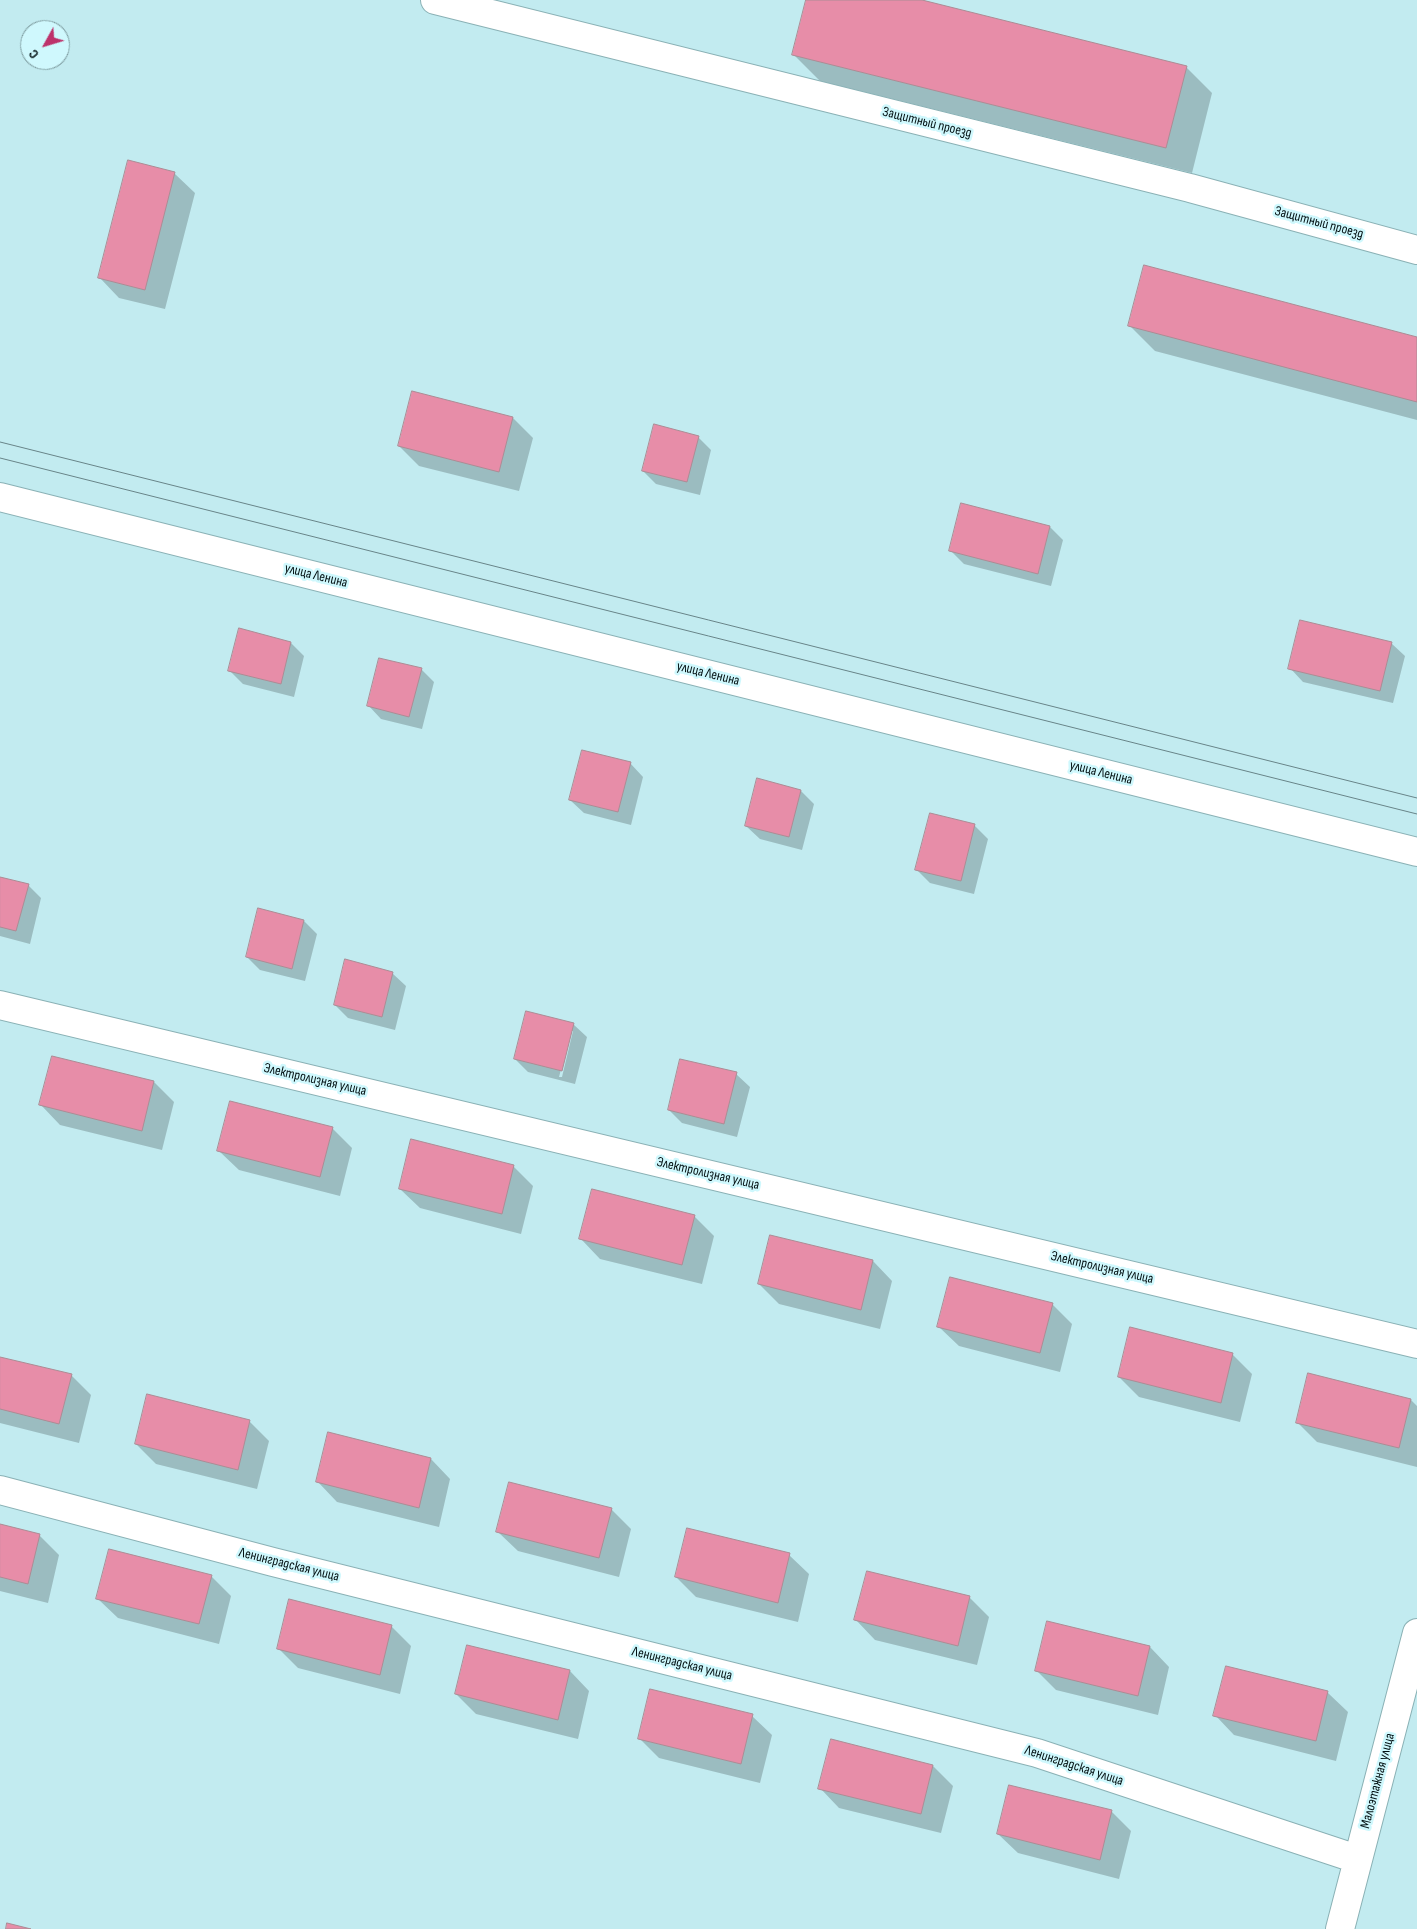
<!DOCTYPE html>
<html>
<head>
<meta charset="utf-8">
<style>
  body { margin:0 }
  #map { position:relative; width:1417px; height:1929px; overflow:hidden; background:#c2ebf0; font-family:"Sofia Sans Condensed",sans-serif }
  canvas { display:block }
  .north { position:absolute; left:20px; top:20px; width:50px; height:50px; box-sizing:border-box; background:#cff8fd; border:1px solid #7d9b9f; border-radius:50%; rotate:231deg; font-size:14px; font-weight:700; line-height:20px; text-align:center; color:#031012 }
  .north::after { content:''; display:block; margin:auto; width:18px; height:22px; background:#bd326b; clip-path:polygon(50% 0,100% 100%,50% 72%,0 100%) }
</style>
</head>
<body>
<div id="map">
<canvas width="1417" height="1929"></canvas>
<div class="north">С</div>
</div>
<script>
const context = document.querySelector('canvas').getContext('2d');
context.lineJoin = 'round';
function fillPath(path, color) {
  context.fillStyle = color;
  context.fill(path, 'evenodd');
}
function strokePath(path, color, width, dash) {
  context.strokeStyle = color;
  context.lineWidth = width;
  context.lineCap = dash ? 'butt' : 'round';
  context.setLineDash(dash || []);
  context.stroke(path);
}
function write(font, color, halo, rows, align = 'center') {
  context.font = font + ' "Sofia Sans Condensed",sans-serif';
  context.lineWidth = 5;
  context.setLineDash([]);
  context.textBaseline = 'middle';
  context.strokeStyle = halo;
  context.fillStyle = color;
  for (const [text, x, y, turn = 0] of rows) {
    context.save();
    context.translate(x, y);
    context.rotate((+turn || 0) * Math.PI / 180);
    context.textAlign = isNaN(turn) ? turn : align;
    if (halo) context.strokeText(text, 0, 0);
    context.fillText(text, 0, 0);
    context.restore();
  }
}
const shadow = new Path2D(`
  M807 0H917L1186 67 1212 93 1192 173 820 81 794 55Z
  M129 162 175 174 195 193 165 309 119 298 100 278Z
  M1129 325 1417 339V420L1155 351Z
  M513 418 533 438 519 491 419 466 399 446Z
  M698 437 711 450 700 495 656 484 643 471Z
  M1050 527 1063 540 1051 586 964 564 950 550Z
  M291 643 304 656 294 697 243 684 230 671Z
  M1391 643 1405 656 1393 703 1303 682 1290 668Z
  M421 669 434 682 422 729 381 719 368 705Z
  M630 763 643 777 631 825 584 813 570 800Z
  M801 791 814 804 802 850 760 839 746 826Z
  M974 825 988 839 974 894 930 883 917 870Z
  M0 878 28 885 41 898 30 944 0 936Z
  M304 921 317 934 305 981 260 970 247 957Z
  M392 973 406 986 395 1030 348 1018 335 1005Z
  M573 1024 587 1037 575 1084 528 1072 515 1059ZM571 1031H573L562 1077H559Z
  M52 1057 154 1082 174 1102 162 1150 60 1125 41 1105Z
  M736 1074 750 1087 737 1137 682 1123 669 1110Z
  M332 1128 352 1148 340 1196 239 1170 219 1151Z
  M513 1166 533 1186 521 1234 420 1208 400 1189Z
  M694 1216 714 1236 702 1284 600 1259 581 1239Z
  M873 1261 892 1281 880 1329 779 1304 759 1284Z
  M1052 1304 1072 1324 1060 1372 959 1346 939 1327Z
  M1232 1354 1252 1374 1240 1422 1139 1397 1119 1377Z
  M0 1358 71 1375 91 1395 79 1443 0 1423Z
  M1411 1400 1417 1406V1467L1317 1442 1297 1422Z
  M249 1421 269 1441 257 1489 156 1464 136 1444Z
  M431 1459 450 1479 439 1527 337 1502 318 1482Z
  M611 1509 631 1529 619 1577 518 1551 498 1532Z
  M0 1525 39 1535 59 1555 48 1603 0 1591Z
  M789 1555 809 1574 798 1622 696 1597 676 1577Z
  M211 1576 231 1596 219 1644 118 1618 98 1599Z
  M969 1597 989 1617 977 1665 875 1640 856 1620Z
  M391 1626 411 1646 400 1694 298 1668 278 1648Z
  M1150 1647 1169 1667 1158 1715 1056 1690 1036 1670Z
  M1226 1667 1328 1693 1348 1712 1336 1761 1234 1735 1215 1715Z
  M570 1671 589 1691 578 1739 476 1714 456 1694Z
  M752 1716 772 1735 760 1783 659 1758 639 1738Z
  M933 1766 953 1786 941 1833 839 1808 820 1788Z
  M1111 1811 1131 1831 1119 1879 1018 1853 998 1834Z`);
const building = new Path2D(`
  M806 0H922L1187 66 1166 148 792 55Z
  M128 160 175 172 145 290 98 278Z
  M1144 265 1417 337V402L1128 326Z
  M412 391 513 417 499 472 398 446Z
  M654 424 699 436 687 482 642 471Z
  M961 503 1050 526 1038 574 949 551Z
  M1300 620 1392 642 1380 691 1288 669Z
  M239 628 291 642 281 684 228 671Z
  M379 658 422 668 409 717 367 706Z
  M582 750 631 762 618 812 569 800Z
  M757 778 801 790 789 837 745 826Z
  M930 813 975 824 961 881 915 870Z
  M0 877 29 884 16 931 0 927Z
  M258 908 304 920 292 969 246 957Z
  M345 959 393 972 382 1017 334 1005Z
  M526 1011 574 1023 562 1071 514 1059Z
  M52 1056 154 1081 142 1131 39 1105Z
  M680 1059 737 1072 724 1124 668 1110Z
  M230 1101 333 1127 320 1177 217 1151Z
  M411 1139 514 1165 502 1214 399 1189Z
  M592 1189 695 1215 682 1265 579 1239Z
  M770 1235 873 1260 861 1310 758 1284Z
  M950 1277 1053 1303 1040 1353 937 1327Z
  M1130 1327 1233 1353 1221 1403 1118 1377Z
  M0 1357 72 1374 59 1424 0 1409Z
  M1308 1373 1411 1399 1399 1448 1296 1423Z
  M147 1394 250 1420 238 1470 135 1444Z
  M328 1432 431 1458 419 1508 316 1482Z
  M509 1482 612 1508 599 1558 496 1532Z
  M0 1524 40 1534 28 1584 0 1577Z
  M687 1528 790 1553 778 1603 675 1577Z
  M109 1549 212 1575 199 1624 96 1599Z
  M867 1571 970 1596 958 1646 854 1620Z
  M289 1599 392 1625 380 1675 277 1649Z
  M1047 1621 1150 1646 1138 1696 1035 1671Z
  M467 1645 570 1670 558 1720 455 1694Z
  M1226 1666 1328 1691 1316 1741 1213 1716Z
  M650 1689 753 1714 741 1764 638 1739Z
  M831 1739 933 1765 921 1814 818 1789Z
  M1009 1785 1112 1810 1100 1860 997 1834Z
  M7 1923 31 1929H6Z`);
const minor = new Path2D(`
  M435 0 1190 188 1417 250
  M0 1005 1417 1344
  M0 1490 273 1562 1037 1753 1357 1859
  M1340 1929 1417 1633`);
const major = new Path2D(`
  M0 497 1417 852`);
const tram = new Path2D(`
  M0 442 1417 798
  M0 458 1417 814`);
const streetNames = [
  ["Защитный проезд",927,123,14],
  ["Защитный проезд",1319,223,15],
  ["улица Ленина",316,576,14],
  ["улица Ленина",708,674,14],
  ["улица Ленина",1101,773,14],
  ["Электролизная улица",315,1080,13],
  ["Электролизная улица",708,1174,13],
  ["Электролизная улица",1102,1268,13],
  ["Ленинградская улица",289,1565,14],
  ["Ленинградская улица",682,1664,14],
  ["Ленинградская улица",1074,1766,18],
  ["Малоэтажная улица",1378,1781,-75]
];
fillPath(shadow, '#0003');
fillPath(building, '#e78da8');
strokePath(building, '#ac8b94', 1);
strokePath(minor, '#8ab1b5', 30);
strokePath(major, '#8ab1b5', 30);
strokePath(minor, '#fff', 28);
strokePath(major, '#fff', 28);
strokePath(tram, '#688488', 1);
write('14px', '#031012', '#cff8fd', streetNames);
</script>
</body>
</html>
